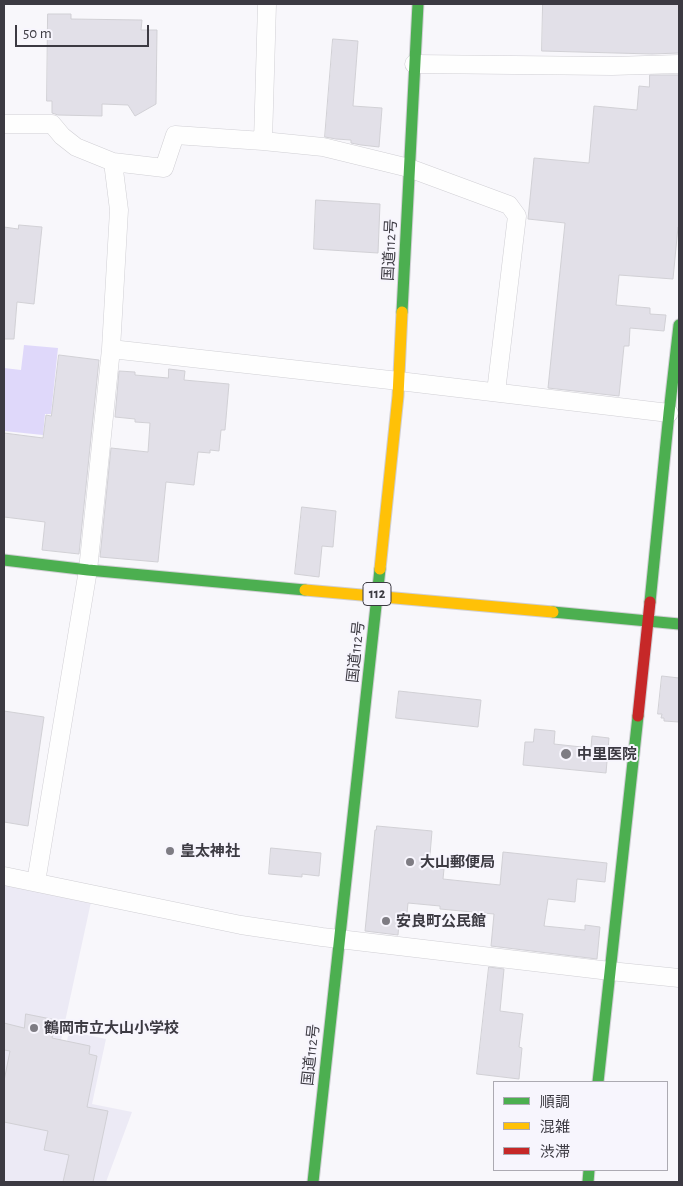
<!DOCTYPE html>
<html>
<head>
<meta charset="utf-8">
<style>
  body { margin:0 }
  #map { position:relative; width:683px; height:1186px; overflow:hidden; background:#f8f7fb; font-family:"Alegreya Sans","Noto Sans JP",sans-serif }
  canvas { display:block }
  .frame { position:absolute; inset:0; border:5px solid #3c3a42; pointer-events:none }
  .legend { position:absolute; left:493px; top:1081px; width:175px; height:90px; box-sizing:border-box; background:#f7f5fd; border:1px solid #acaab2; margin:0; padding:6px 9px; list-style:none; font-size:15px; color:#3c3a42 }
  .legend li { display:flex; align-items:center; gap:10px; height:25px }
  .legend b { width:25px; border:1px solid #acaab2 }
  .scale { position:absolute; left:15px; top:25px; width:134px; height:22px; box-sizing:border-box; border:2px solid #3c3a42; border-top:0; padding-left:6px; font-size:15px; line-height:18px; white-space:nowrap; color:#3c3a42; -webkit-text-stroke:4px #f7f5fd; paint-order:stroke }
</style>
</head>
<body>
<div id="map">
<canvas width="683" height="1186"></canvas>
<div class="frame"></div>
<ul class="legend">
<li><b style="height:6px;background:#4caf50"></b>順調</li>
<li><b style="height:6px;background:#ffc107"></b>混雑</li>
<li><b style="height:6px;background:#c62828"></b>渋滞</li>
</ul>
<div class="scale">50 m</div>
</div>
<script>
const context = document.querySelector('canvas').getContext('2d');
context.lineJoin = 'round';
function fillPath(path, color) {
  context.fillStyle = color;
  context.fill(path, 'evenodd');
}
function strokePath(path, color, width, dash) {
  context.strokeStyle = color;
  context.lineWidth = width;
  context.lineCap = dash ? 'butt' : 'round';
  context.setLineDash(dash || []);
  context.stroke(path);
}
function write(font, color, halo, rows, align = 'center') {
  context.font = font + ' "Alegreya Sans","Noto Sans JP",sans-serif';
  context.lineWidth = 4;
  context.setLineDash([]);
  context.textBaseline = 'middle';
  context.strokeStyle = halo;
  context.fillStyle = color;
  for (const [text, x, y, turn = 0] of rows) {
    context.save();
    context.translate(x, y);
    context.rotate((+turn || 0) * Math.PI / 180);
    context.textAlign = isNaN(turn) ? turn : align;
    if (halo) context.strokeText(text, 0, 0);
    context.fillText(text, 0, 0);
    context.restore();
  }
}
const built = new Path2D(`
  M4 884 91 902 61 1040 67 1041 69 1031 106 1039 92 1104 132 1112 106 1182H4Z`);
const green = new Path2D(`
  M24 345 58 348 51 414H45L43 435 4 431V368L21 370Z`);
const building = new Path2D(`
  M543 4H679V53L652 54 542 51Z
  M48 14H71V19L142 20 141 30H157L156 104 135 116 128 105 102 104V116L58 115 52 113V101H47Z
  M333 39 358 41 353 106 382 108 379 147 361 145 351 143V140L336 139 325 137Z
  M650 75H679V227H678L673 279 619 275 616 305 650 308V314L666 315 664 331 630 328 629 346H624L619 396 548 388 565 223 528 219 534 158 589 163 594 106 637 110 639 86 649 87Z
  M316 200 380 204 378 253 314 249Z
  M19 225 42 227 34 304 17 302 14 339H4V227L18 229Z
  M59 355 99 360 79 554 42 550 45 522 4 517V433L43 438 46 415 51 416Z
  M169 369 185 371 184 380 229 384 225 430H221L219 451 210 450V453L198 452 194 485 166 482 158 562 100 557 111 448 148 452 150 423 135 422V419L115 417 119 371 135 372V375L168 378Z
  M302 507 336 511 333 547 322 546 319 577 295 574Z
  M662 676 679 678V722L664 721V718H661L662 714H658Z
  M399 691 481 700 478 727 396 718Z
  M4 711 44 717 28 826 4 822Z
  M535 729 555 731 554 744 591 748 592 736 609 738 606 773 523 765 525 742H533Z
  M377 826 432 831 429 867 444 869 443 879 500 885 503 852 607 863 605 882 577 879 575 902 548 899 544 926 585 930V925L600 927 597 959 491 946 494 914 440 909V906L408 903 406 924 399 923 398 935 365 931 375 830H376Z
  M271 848 321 853 319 876 302 874V877L269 874Z
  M489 967 504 969 500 1011 523 1014 519 1047 522 1048 519 1079 477 1074Z
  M26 1014 56 1020 52 1038 90 1046 89 1054 97 1056 87 1107 108 1111 93 1182H63L69 1155 44 1150 48 1131 4 1122V1081L10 1051 4 1050V1023L24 1028Z`);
const street = new Path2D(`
  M414 64 612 66 679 64
  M4 124H52L62 136 76 147 113 162 164 168 175 135 263 141 323 147 409 168 509 205 517 216 496 392
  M263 141 267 4
  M111 349 399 381 669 413
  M4 876 241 925 322 937 610 971 679 978
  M36 882 88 570 111 349 119 210 113 162`);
const fast = new Path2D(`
  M402 312 418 4
  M4 560 88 570 305 590
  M650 602 669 413 679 325
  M553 612 679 624
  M598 1082 638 716
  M313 1182 380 569
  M588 1182 589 1170`);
const slow = new Path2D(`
  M380 569 398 396 402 312
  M305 590 553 612`);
const jam = new Path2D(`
  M638 716 650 602`);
const markers = [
  [566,754,6,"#7e7c83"],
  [170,851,5,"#7e7c83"],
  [410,862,5,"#7e7c83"],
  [386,921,5,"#7e7c83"],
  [34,1028,5,"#7e7c83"]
];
const shields = [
  [377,594,28]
];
const shieldNames = [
  ["112",377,594]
];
const streetNames = [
  ["国道112号",390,250,-87],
  ["国道112号",356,652,-84],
  ["国道112号",311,1055,-84]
];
const poiNames = [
  ["中里医院",577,754],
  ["皇太神社",180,851],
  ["大山郵便局",420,862],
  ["安良町公民館",396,921],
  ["鶴岡市立大山小学校",44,1028]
];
fillPath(built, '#eceaf5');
fillPath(green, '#dfd8fa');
fillPath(building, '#e2e0e8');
strokePath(building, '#d1d0d5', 1);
strokePath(street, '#d0cfd4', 19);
strokePath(fast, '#d0cfd4', 13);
strokePath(slow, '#d0cfd4', 13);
strokePath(jam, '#d0cfd4', 13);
strokePath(street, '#fefefe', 18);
strokePath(fast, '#4caf50', 11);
strokePath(slow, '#ffc107', 11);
strokePath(jam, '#c62828', 11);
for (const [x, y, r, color] of markers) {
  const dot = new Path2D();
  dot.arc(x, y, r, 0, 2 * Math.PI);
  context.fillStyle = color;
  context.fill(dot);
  strokePath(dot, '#f7f5fd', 2);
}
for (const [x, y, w] of shields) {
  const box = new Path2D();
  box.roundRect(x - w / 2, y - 11.5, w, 23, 4);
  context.fillStyle = '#f7f5fd';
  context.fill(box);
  strokePath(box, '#3c3a42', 1);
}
write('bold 14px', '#3c3a42', null, shieldNames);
write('15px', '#3c3a42', '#f7f5fd', streetNames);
write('bold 15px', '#3c3a42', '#f7f5fd', poiNames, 'left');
</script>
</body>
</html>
